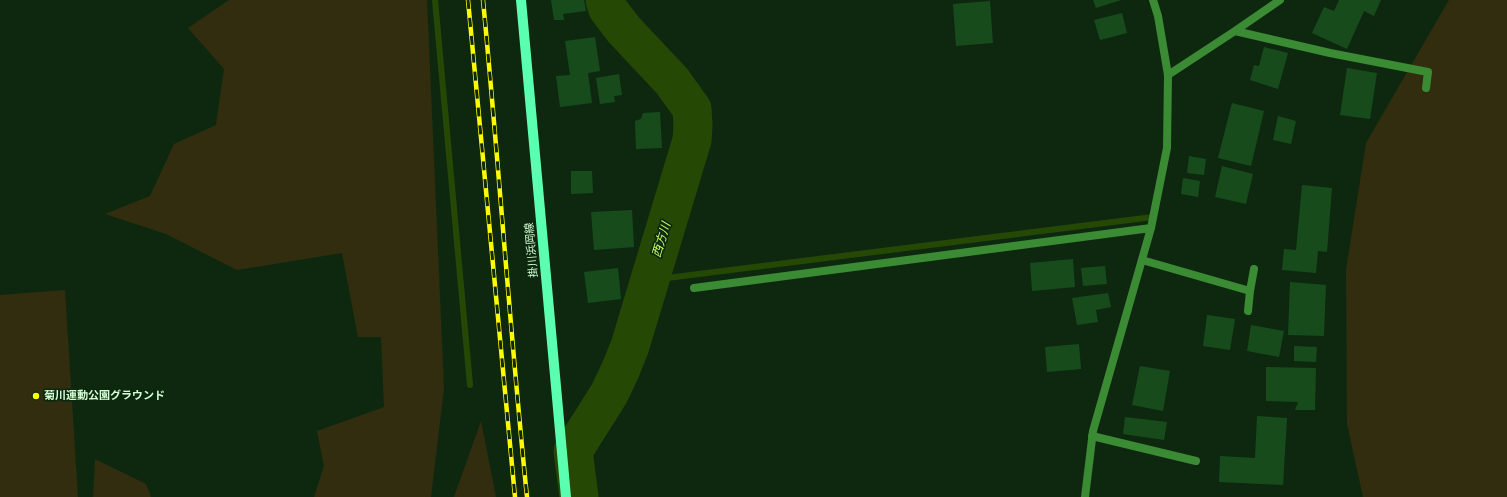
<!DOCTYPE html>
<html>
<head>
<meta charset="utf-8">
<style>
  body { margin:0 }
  canvas { display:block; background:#0d280f }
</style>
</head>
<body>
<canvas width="1507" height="497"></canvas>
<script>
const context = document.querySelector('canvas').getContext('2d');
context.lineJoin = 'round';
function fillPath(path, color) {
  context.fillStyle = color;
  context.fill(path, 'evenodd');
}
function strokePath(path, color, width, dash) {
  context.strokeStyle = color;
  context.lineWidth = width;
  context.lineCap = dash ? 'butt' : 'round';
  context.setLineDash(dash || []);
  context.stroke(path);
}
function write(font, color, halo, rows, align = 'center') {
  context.font = font + ' "Archivo Narrow","Noto Sans JP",sans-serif';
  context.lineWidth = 3.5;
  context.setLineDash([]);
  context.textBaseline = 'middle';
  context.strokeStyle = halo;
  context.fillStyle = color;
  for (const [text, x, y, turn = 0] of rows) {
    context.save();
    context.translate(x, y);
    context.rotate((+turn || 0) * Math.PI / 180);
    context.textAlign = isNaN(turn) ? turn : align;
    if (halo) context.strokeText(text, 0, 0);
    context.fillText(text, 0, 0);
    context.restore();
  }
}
const green = new Path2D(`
  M229 0H427L444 388 431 497H314L324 466 317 431 384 407 381 337H358L342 253 237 270 166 234 105 214 150 196 174 144 216 125 224 69 188 28Z
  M1449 0H1507V497H1363L1347 424 1346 270 1366 143Z
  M65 290 78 497H0V295Z
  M481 421 496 497H454Z
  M95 459 146 484 151 497H93Z`);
const stream = new Path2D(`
  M435 0 470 385
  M651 280 1153 217`);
const river = new Path2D(`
  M579 497 573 451 609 394 620 371 630 346 692 140 693 125 692 109 672 81 624 30 608 9 605 0`);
const building = new Path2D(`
  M551 0H584L586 11 563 14 564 20H554Z
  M1093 0H1121L1096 8Z
  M1339 0H1381L1374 16 1364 11 1347 49 1312 33 1324 7 1334 11Z
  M990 1 993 43 956 46 953 4Z
  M1122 13 1127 33 1100 40 1094 20Z
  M595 37 600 71 588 73 592 103 560 107 556 76 570 75 565 41Z
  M1264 47 1288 53 1278 89 1250 80 1254 65 1259 66Z
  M1347 68 1377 73 1370 119 1340 115Z
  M619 74 622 95 614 96 615 102 600 104 596 78Z
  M1232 103 1264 111 1251 166 1218 158Z
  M660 112 662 148 636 149 635 121 641 119 643 113Z
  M1278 116 1296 121 1291 144 1273 140Z
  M1189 156 1206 159 1204 175 1187 173Z
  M1222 166 1253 174 1246 204 1215 197Z
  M571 171H592L593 193 571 194Z
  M1183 178 1200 181 1198 197 1181 194Z
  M1302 185 1332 188 1327 252 1318 251 1316 273 1282 270 1284 249 1296 250Z
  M632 210 634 247 594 250 591 212Z
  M1073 259 1075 287 1032 291 1030 263Z
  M1105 266 1107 284 1083 286 1081 268Z
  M618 268 621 299 588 303 584 272Z
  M1290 282 1326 285 1324 336 1288 335Z
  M1108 293 1111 307 1096 310 1098 322 1077 325 1072 298Z
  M1207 315 1235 319 1230 350 1203 346Z
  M1251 325 1284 331 1279 357 1247 351Z
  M1079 344 1081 369 1047 372 1045 347Z
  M1294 346 1317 347 1316 362 1294 361Z
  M1140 366 1170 371 1163 411 1132 405Z
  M1266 367 1316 368 1315 410H1295L1298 402 1266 401Z
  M1257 416 1287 418 1283 485 1219 482 1220 456 1255 458Z
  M1125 417 1167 422 1164 440 1123 434Z`);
const lane = new Path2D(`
  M1235 31 1280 0
  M1168 75 1235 31 1330 53 1428 72 1426 88
  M1142 260 1250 291 1254 269
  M1248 311 1250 291
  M1092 436 1196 461`);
const street = new Path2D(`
  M694 288 1151 228
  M1085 497 1093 431 1151 228 1167 148 1168 75 1158 16 1153 0`);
const primary = new Path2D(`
  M521 0 566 497`);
const rail = new Path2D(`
  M468 0 515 497
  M483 0C499 166 510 332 527 497`);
const markers = [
  [36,396,4,"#fffc00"]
];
const streetNames = [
  ["掛川浜岡線",532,250,-95]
];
const poiNames = [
  ["菊川運動公園グラウンド",44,396]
];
const waterNames = [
  ["西方川",662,240,-73]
];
fillPath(green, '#322d0f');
strokePath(stream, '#254905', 6);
strokePath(river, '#254905', 39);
fillPath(building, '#174b1c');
strokePath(lane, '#3a8b33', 8);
strokePath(street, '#3a8b33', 8);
strokePath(primary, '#5bffb0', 10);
strokePath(rail, '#fffc00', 4.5);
strokePath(rail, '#0d280f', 3, [9]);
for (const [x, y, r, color] of markers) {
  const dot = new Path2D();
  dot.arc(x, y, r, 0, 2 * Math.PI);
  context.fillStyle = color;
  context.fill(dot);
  strokePath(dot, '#0d280f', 1.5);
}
write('11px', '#d4ffd4', '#0d280f', streetNames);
write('bold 11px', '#d4ffd4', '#0d280f', poiNames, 'left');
write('italic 12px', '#c7ff62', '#0d280f', waterNames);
</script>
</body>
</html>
